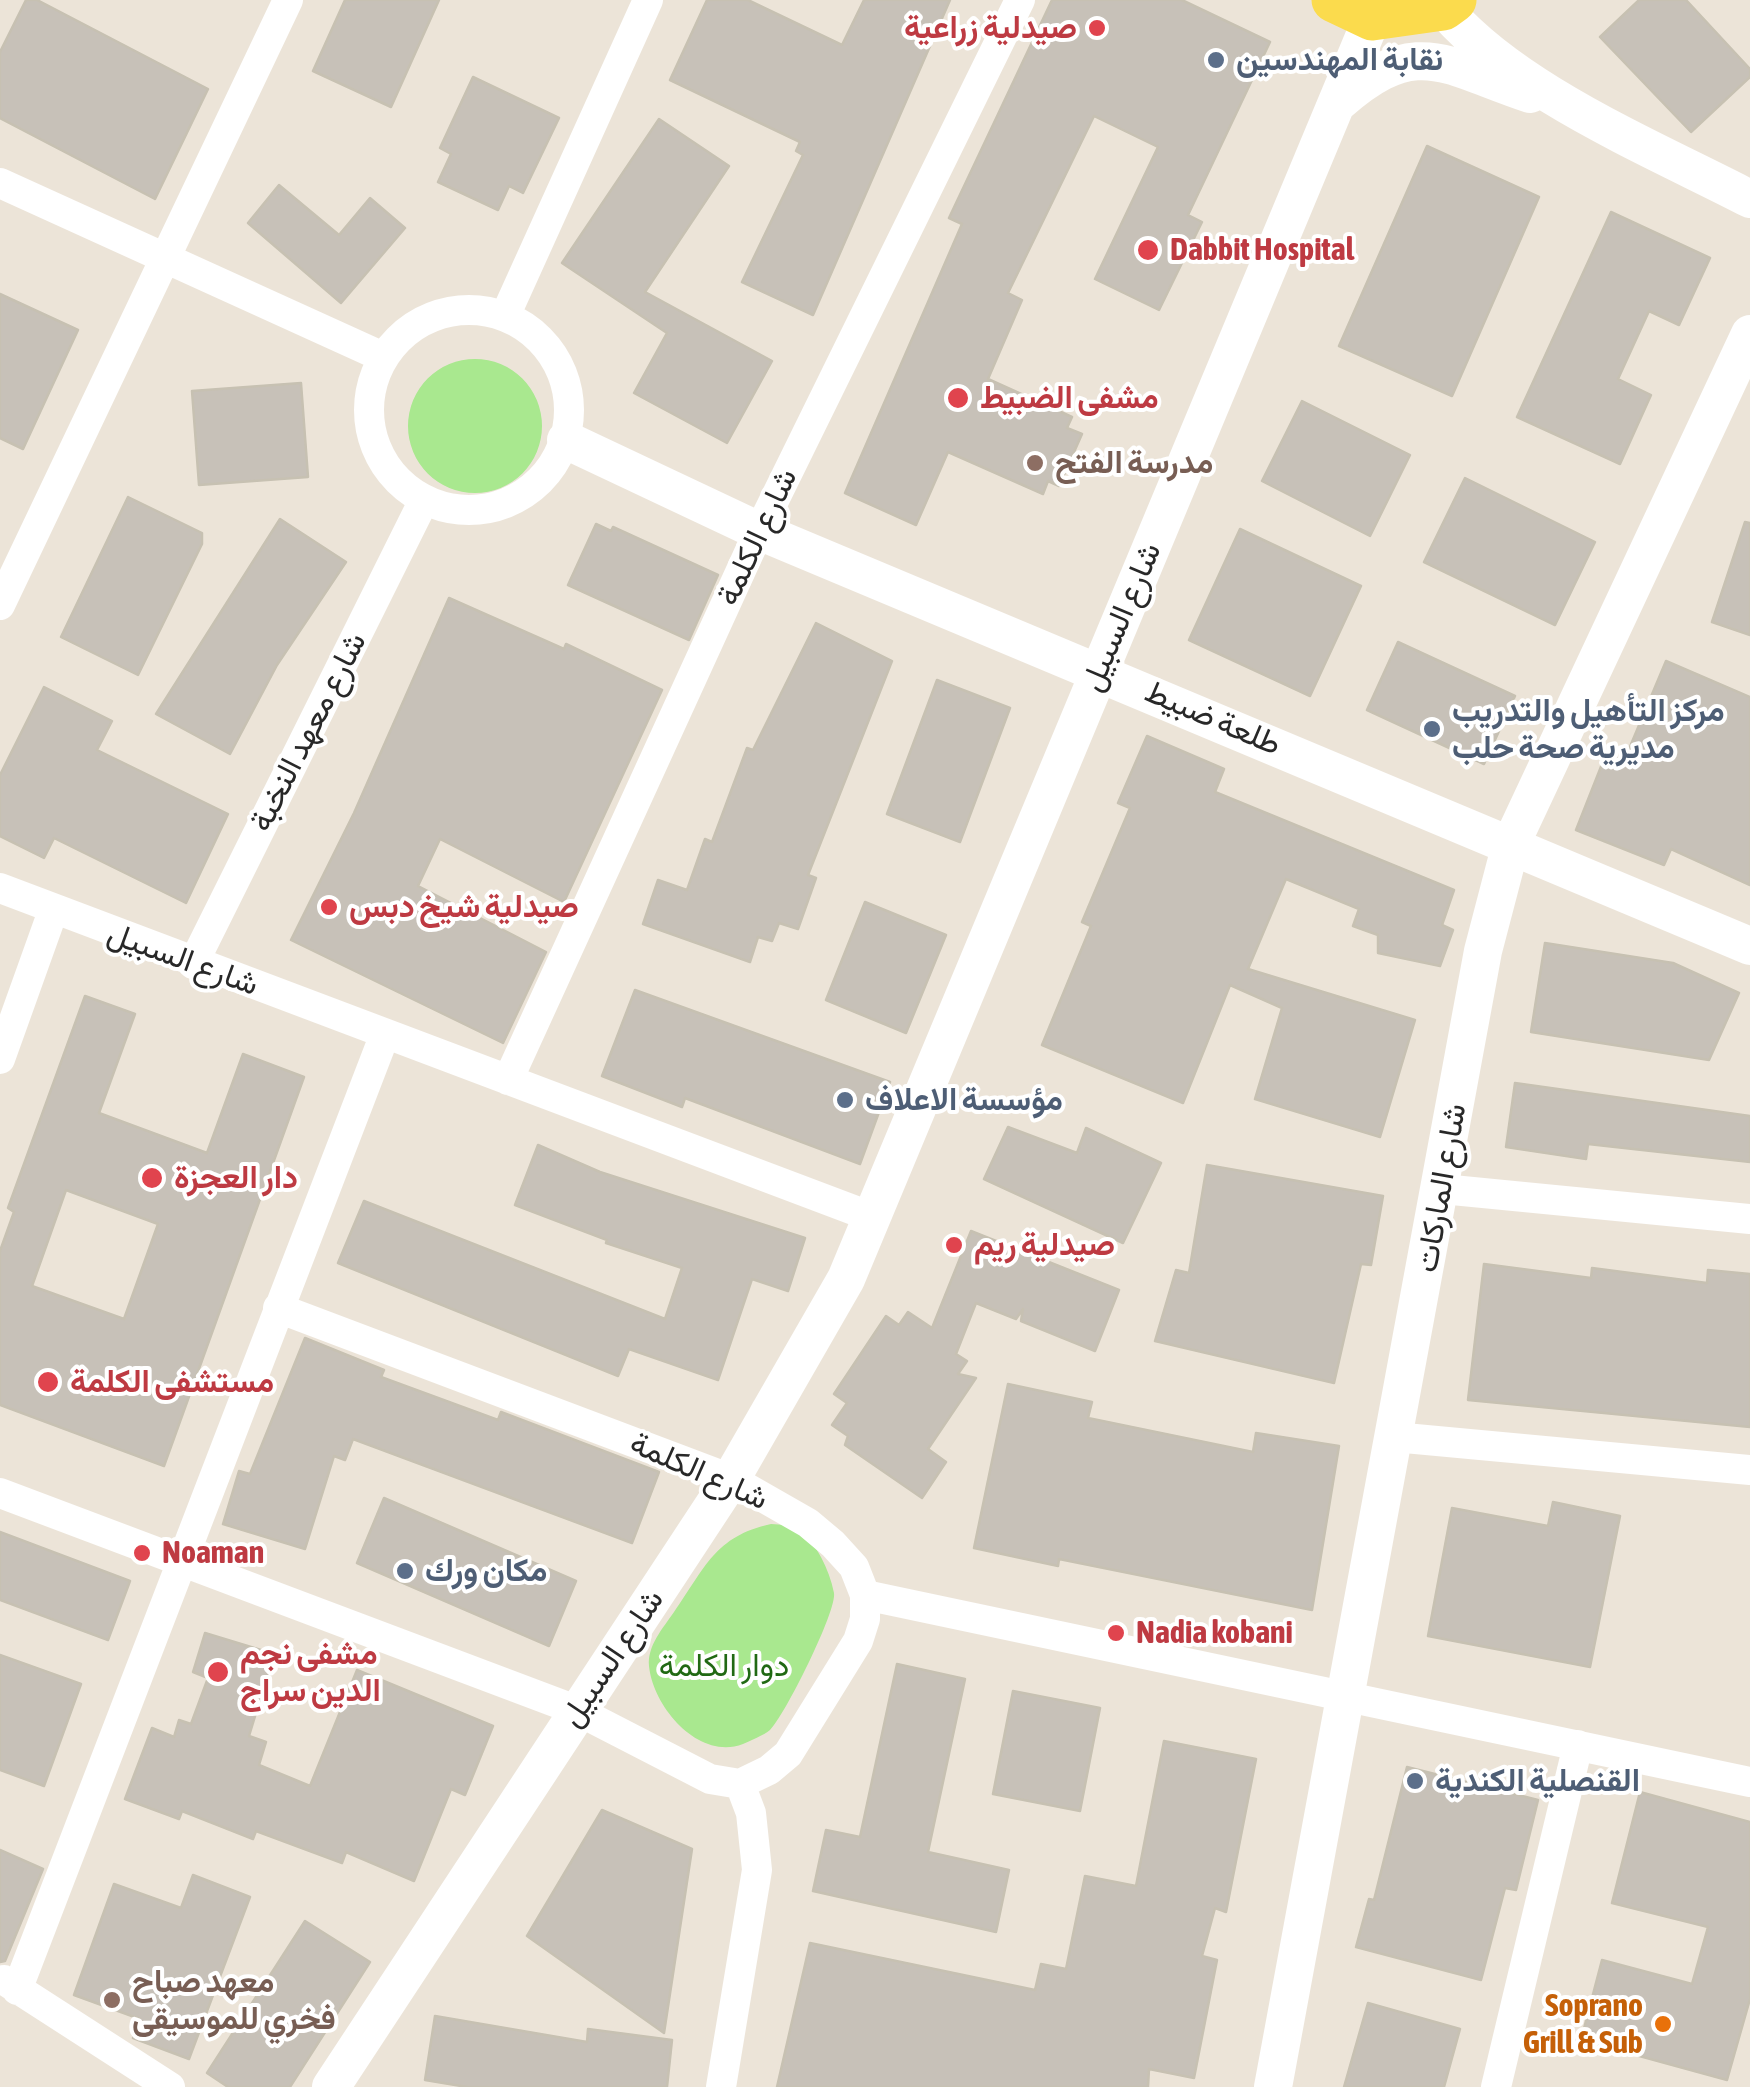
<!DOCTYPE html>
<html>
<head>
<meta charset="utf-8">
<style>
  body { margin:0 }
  canvas { display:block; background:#ece4d8 }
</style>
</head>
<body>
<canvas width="1750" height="2087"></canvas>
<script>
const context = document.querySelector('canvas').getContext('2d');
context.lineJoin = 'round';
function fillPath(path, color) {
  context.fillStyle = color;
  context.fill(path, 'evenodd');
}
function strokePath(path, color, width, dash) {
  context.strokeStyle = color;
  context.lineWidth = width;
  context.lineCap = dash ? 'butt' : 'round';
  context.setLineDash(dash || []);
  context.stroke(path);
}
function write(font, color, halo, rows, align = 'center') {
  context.font = font + ' "Asap Condensed",Vazirmatn,sans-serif';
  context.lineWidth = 8;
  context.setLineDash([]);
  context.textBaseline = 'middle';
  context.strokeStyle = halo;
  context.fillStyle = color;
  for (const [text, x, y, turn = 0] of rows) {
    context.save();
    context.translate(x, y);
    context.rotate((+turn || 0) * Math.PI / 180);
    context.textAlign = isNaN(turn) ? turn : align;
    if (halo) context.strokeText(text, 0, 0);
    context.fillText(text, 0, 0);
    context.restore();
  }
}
const green = new Path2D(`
  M408 426a67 67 0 1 1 134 0a67 67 0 1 1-134 0Z
  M771 1524 800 1526C816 1546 829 1567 834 1593 837 1611 784 1717 770 1730 764 1735 750 1741 743 1744 699 1761 653 1707 649 1666 647 1646 663 1628 674 1612 705 1568 715 1536 771 1524Z`);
const building = new Path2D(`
  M26 0H37L208 89 155 199 0 118V52Z
  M345 0H439L391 107 313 71Z
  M707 0H748L842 45 864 0H950L813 315 742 282 803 155 796 151 800 142 670 80Z
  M1052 0H1182L1270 42 1188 215 1202 222 1159 310 1095 279 1158 147 1094 116 1008 293 1022 300 988 379 1072 417 1067 428 1082 434 1059 486 1048 481 1043 494 948 452 916 525 845 493 962 224 949 218Z
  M1639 0H1686L1750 69V77L1691 132 1600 37Z
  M473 77 559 118 523 193 509 186 498 210 438 182 451 154 440 148Z
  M659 119 729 166 645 292 772 361 727 443 634 393 667 333 562 263Z
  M1427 146 1539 197 1452 396 1339 346Z
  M279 185 339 235 370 198 405 228 341 303 248 223Z
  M1611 212 1710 258 1679 325 1649 311 1618 379 1651 395 1620 464 1517 417Z
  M0 294 78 330 23 449 0 438Z
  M301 383 308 477 199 485 192 391Z
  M1302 401 1410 455 1370 536 1262 481Z
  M1465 478 1595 542 1555 625 1424 562Z
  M128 497 202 533V544L138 675 61 637Z
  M280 519 346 562 277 665 230 754 156 714Z
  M1745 522 1750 523V635L1712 622Z
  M596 524 611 531 613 527 718 575 689 640 568 585Z
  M1240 529 1361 586 1310 696 1189 640Z
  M449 598 564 649 566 644 662 690 564 902 440 839 418 886 546 952 503 1043 291 940 354 813Z
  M816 623 892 661 808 875 816 878 798 929 779 923 772 941 758 937 750 962 643 924 658 880 687 890 705 839 712 842 747 748 753 750Z
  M1398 642 1515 696 1484 764 1367 710Z
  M1666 661 1750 697V885L1671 849 1664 865 1576 830 1606 754 1624 761Z
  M937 680 1010 708 960 842 887 814Z
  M44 687 112 721 97 750 228 814 186 903 54 838 44 858 0 836V775Z
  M1147 736 1224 769 1215 792 1454 890 1442 925 1453 930 1440 966 1378 953V935L1353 926 1359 909 1286 879 1248 969 1415 1020 1380 1137 1255 1099 1282 1008 1230 985 1183 1103 1042 1045 1091 926 1082 922 1130 808 1118 803Z
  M865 902 946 935 906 1033 826 1000Z
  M1545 943 1673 963 1739 993 1709 1060 1531 1032Z
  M635 990 890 1082 860 1164 685 1098 682 1107 602 1076Z
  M85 996 135 1014 99 1113 207 1153 243 1054 304 1077 164 1466 0 1405V1251L14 1212 8 1208ZM66 1190 158 1224 124 1319 32 1286Z
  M1515 1083 1750 1116V1162L1588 1144 1586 1159 1506 1147Z
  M1008 1127 1077 1153 1086 1128 1161 1163 1123 1243 984 1179Z
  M538 1145 600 1172 805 1238 788 1291 752 1279 718 1380 629 1349 618 1376 338 1263 364 1201 665 1319 682 1268 606 1243 607 1240 515 1205Z
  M1207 1165 1383 1196 1371 1265 1361 1264 1334 1383 1155 1341 1176 1270 1189 1273Z
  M971 1231 1119 1290 1095 1351 1021 1321 1023 1309 1016 1319 976 1303 956 1354 967 1361 958 1374 976 1378 928 1449 946 1462 922 1498 845 1445 848 1436 832 1425 847 1403 834 1394 886 1316 899 1325 908 1312 932 1328Z
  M1484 1264 1591 1278 1592 1268 1707 1283 1708 1270 1750 1274V1427L1468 1400Z
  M305 1338 384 1370 381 1377 498 1420 501 1412 659 1472 632 1543 353 1439 345 1460 334 1456 305 1549 223 1524 239 1471 250 1474Z
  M1008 1384 1092 1402 1088 1418 1253 1452 1256 1433 1339 1446 1312 1610 1059 1559 1058 1566 974 1548Z
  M384 1498 576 1581 549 1646 357 1563Z
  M1553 1502 1620 1516 1590 1667 1428 1636 1452 1508 1548 1526Z
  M0 1532 130 1581 108 1640 0 1600Z
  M205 1633 274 1654 249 1736 266 1742 259 1765 310 1786 357 1670 493 1726 465 1795 451 1789 414 1881 346 1852 342 1863 256 1831 253 1839 182 1811 179 1819 125 1799 152 1728 174 1737 179 1720 191 1724 208 1678 193 1672Z
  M0 1655 81 1684 44 1786 0 1770Z
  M897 1664 965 1679 928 1852 1009 1870 996 1932 813 1891 826 1830 860 1837Z
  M1013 1691 1100 1708 1080 1811 993 1794Z
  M1164 1741 1256 1759 1226 1912 1215 1908 1202 1956 1217 1960 1194 2078 1149 2069 1148 2087H777L810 1943 1035 1990 1041 1964 1066 1969 1085 1876 1136 1886Z
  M1407 1767 1538 1800 1516 1890 1505 1888 1481 1980 1356 1947 1369 1899 1374 1900Z
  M1640 1792 1750 1822V1999L1727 2080 1581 2040 1602 1960 1692 1984 1708 1927 1612 1903Z
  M602 1810 692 1849 664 2033 527 1936Z
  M0 1850 43 1869 5 1961 0 1962Z
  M193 1875 250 1897 189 2059 133 2038 140 2019 74 1995 114 1884 181 1908Z
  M305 1921 370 1962 290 2087H228L207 2073Z
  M1368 2003 1460 2029 1444 2087H1344Z
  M435 2016 587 2042 588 2029 672 2040 667 2087H467L425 2080Z`);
const minor = new Path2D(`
  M0 183 383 357
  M369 410a100 100 0 1 1 200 0a100 100 0 1 1-200 0Z
  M505 316 648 0
  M0 605 288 0
  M0 888 872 1217
  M193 964 424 500
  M0 1059 53 911
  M508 1080 759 531 1020 0
  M1442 1189 1750 1219
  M1394 1437 1750 1470
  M0 1493 576 1710 710 1779 740 1784 769 1770 788 1754 858 1641 865 1619V1595L854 1567 833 1544 808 1523 731 1479 278 1308
  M865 1595 1750 1782
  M4 1980 170 2087
  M17 1990 385 1034
  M721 2087 757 1870 751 1813 740 1784
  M1496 2087 1578 1745`);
const tertiary = new Path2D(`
  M1437 0C1503 87 1654 149 1750 199
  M1339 102C1417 34 1443 65 1530 94
  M566 440 759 531 1750 946
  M331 2087 731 1479 846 1279 1372 18
  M1273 2087 1483 951 1511 844 1750 334`);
const primary = new Path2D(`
  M1334 0 1372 18 1443 8 1454 0`);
const markers = [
  [1097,28,10,"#e0444e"],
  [1216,60,10,"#5c6f8a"],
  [1148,250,12,"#e0444e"],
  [958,398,12,"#e0444e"],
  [1035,463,10,"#8d6e63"],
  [1432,729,10,"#5c6f8a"],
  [329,907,10,"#e0444e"],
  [845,1100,10,"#5c6f8a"],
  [152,1178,12,"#e0444e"],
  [954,1245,10,"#e0444e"],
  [48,1382,12,"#e0444e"],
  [142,1553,10,"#e0444e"],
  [405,1571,10,"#5c6f8a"],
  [1116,1633,10,"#e0444e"],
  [218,1672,12,"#e0444e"],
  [1415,1781,10,"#5c6f8a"],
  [112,2000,10,"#8d6e63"],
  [1663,2024,10,"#e8710a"]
];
const healthNames = [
  ["صيدلية زراعية",1077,28,"right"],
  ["Dabbit Hospital",1170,250],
  ["مشفى الضبيط",980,398],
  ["صيدلية شيخ دبس",349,907],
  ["دار العجزة",174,1178],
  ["صيدلية ريم",974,1245],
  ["مستشفى الكلمة",70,1382],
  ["Noaman",162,1553],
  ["Nadia kobani",1136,1633],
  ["مشفى نجم",240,1654],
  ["الدين سراج",240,1691]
];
const serviceNames = [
  ["نقابة المهندسين",1236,60],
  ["مركز التأهيل والتدريب",1452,711],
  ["مديرية صحة حلب",1452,748],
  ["مؤسسة الاعلاف",865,1100],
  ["مكان ورك",425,1571],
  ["القنصلية الكندية",1435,1781]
];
const educationNames = [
  ["مدرسة الفتح",1055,463],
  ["معهد صباح",132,1982],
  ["فخري للموسيقى",132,2019]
];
const streetNames = [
  ["شارع الكلمة",757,537,-65],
  ["شارع السبيل",1121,617,-67],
  ["طلعة ضبيط",1213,718,23],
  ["شارع معهد النخبة",308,732,-63],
  ["شارع السبيل",183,959,20],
  ["شارع الماركات",1441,1188,-80],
  ["شارع الكلمة",699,1471,24],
  ["شارع السبيل",612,1658,-56]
];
const parkNames = [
  ["دوار الكلمة",724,1666]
];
const foodNames = [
  ["Soprano",1643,2006],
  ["Grill & Sub",1643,2043]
];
fillPath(green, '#a9e88f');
fillPath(building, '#c7c1b8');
strokePath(building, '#c7c1b2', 2.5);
strokePath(minor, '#fff', 30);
strokePath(tertiary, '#fff', 38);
strokePath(primary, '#fbdb4d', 45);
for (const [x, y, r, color] of markers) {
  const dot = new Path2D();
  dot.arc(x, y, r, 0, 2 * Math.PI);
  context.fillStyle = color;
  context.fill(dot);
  strokePath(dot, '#fff', 4);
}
write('bold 32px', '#be3a42', '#fff', healthNames, 'left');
write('bold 32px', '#4e5e75', '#fff', serviceNames, 'left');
write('bold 32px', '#785e54', '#fff', educationNames, 'left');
write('32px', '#282828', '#fff', streetNames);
write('32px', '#216914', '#fff', parkNames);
write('bold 32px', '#c56008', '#fff', foodNames, 'right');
</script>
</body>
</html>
